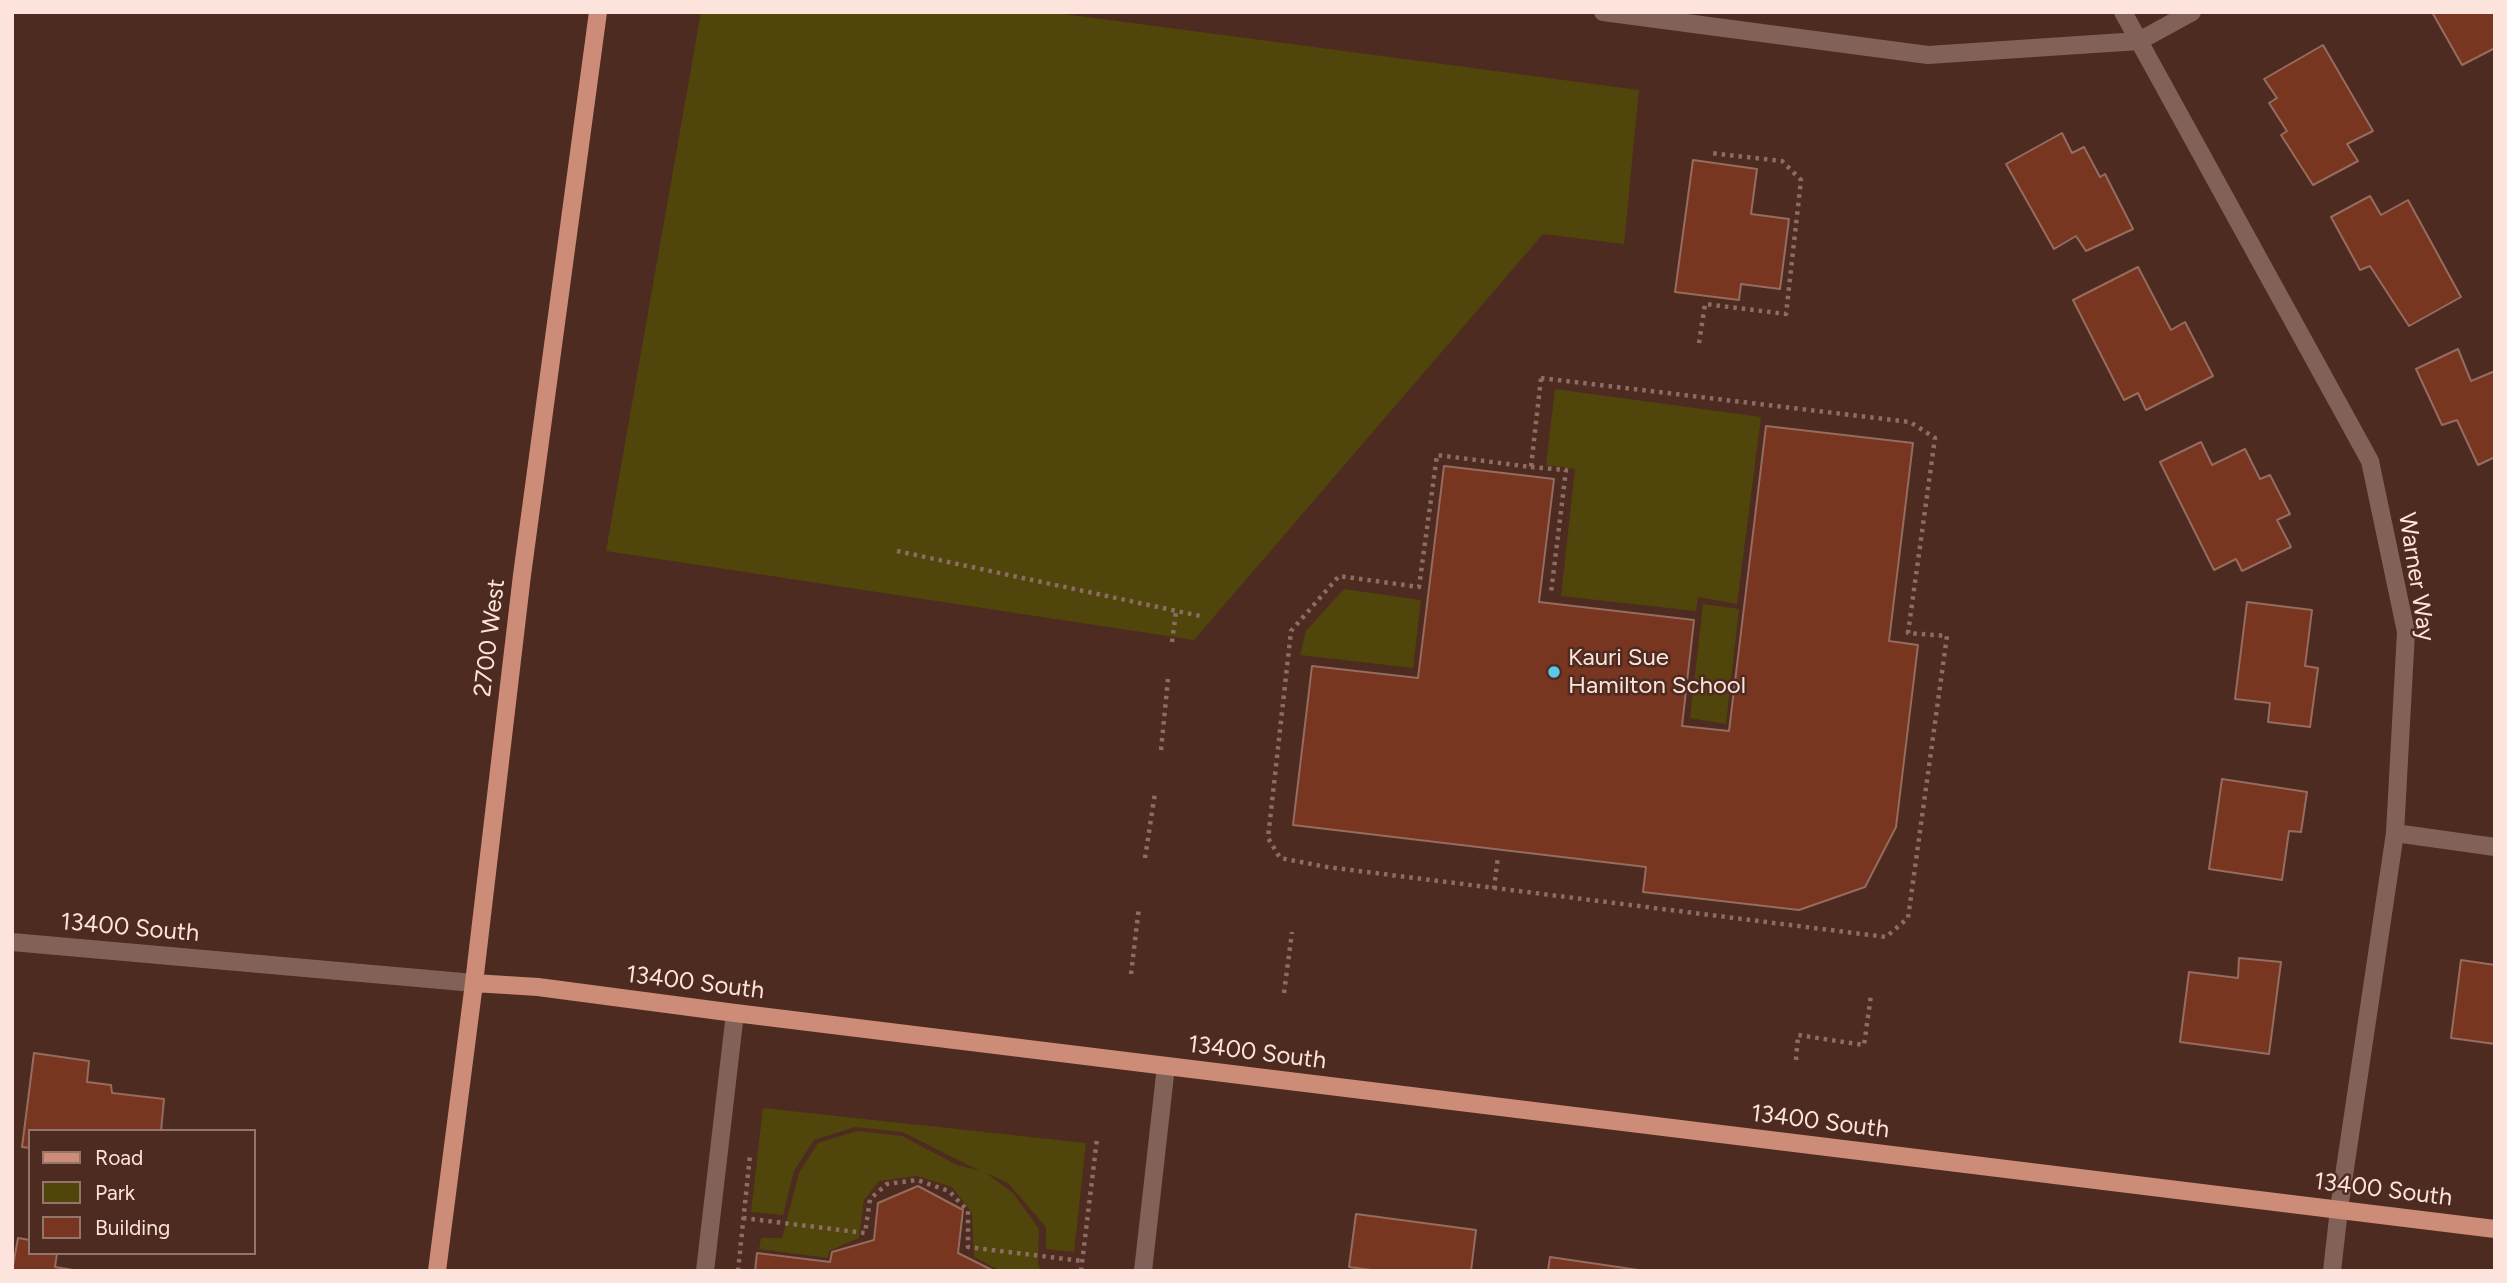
<!DOCTYPE html>
<html>
<head>
<meta charset="utf-8">
<style>
  body { margin:0 }
  #map { position:relative; width:2507px; height:1283px; overflow:hidden; background:#4e2b20; font-family:Figtree,sans-serif }
  canvas { display:block }
  .frame { position:absolute; inset:0; border:14px solid #fce4dd; pointer-events:none }
  .legend { position:absolute; left:28px; top:1129px; width:228px; height:126px; box-sizing:border-box; background:#4e2b20; border:2px solid #94756c; margin:0; padding:9px 12px; list-style:none; font-size:21px; color:#fce4dd }
  .legend li { display:flex; align-items:center; gap:14px; height:35px }
  .legend b { width:35px; border:2px solid #94756c }
</style>
</head>
<body>
<div id="map">
<canvas width="2507" height="1283"></canvas>
<div class="frame"></div>
<ul class="legend">
<li><b style="height:9px;background:#cc8c78"></b>Road</li>
<li><b style="height:19px;background:#50450a"></b>Park</li>
<li><b style="height:19px;background:#78351f"></b>Building</li>
</ul>
</div>
<script>
const context = document.querySelector('canvas').getContext('2d');
context.lineJoin = 'round';
function fillPath(path, color) {
  context.fillStyle = color;
  context.fill(path, 'evenodd');
}
function strokePath(path, color, width, dash) {
  context.strokeStyle = color;
  context.lineWidth = width;
  context.lineCap = dash ? 'butt' : 'round';
  context.setLineDash(dash || []);
  context.stroke(path);
}
function write(font, color, halo, rows, align = 'center') {
  context.font = font + ' Figtree,sans-serif';
  context.lineWidth = 5;
  context.setLineDash([]);
  context.textBaseline = 'middle';
  context.strokeStyle = halo;
  context.fillStyle = color;
  for (const [text, x, y, turn = 0] of rows) {
    context.save();
    context.translate(x, y);
    context.rotate((+turn || 0) * Math.PI / 180);
    context.textAlign = isNaN(turn) ? turn : align;
    if (halo) context.strokeText(text, 0, 0);
    context.fillText(text, 0, 0);
    context.restore();
  }
}
const green = new Path2D(`
  M701 12H1049L1639 90 1624 244 1543 234 1194 640 606 551Z
  M1555 389 1761 417 1737 604 1698 597 1696 611 1561 596 1575 469 1546 465Z
  M1344 589 1421 600 1413 668 1300 655 1306 631Z
  M1703 604 1739 609 1726 724 1690 718Z
  M763 1108 1086 1143 1074 1252 1046 1249V1227L1008 1183 986 1173 1013 1193 1039 1229 1038 1264 1041 1271H997V1269L974 1257 972 1213 952 1187 917 1176 879 1181 864 1200 859 1238 829 1251 828 1258 759 1249 761 1238H782L799 1173 818 1143 857 1131 902 1136 957 1165 980 1171 903 1132 855 1127 814 1140 794 1171 783 1215 751 1212Z`);
const building = new Path2D(`
  M2432 12H2495V48L2462 65Z
  M2323 45 2373 131 2347 144 2358 161 2313 185 2281 135 2287 131 2269 103 2277 98 2264 79Z
  M2062 133 2072 153 2084 147 2100 177 2105 174 2133 229 2086 251 2076 236 2054 249 2006 164Z
  M1693 160 1757 169 1751 214 1789 219 1780 289 1741 284 1739 300 1675 292Z
  M2370 196 2381 215 2408 200 2461 297 2409 326 2370 266 2360 270 2331 217Z
  M2138 267 2171 330 2185 322 2213 376 2146 410 2138 393 2124 400 2073 300Z
  M2458 349 2471 381 2495 371V457L2478 465 2457 420 2442 425 2416 369Z
  M1766 426 1913 443 1889 641 1918 645 1896 827 1865 887 1799 910 1643 892 1646 867 1293 825 1312 666 1418 678 1444 466 1554 479 1539 602 1694 620 1682 726 1729 731Z
  M2201 442 2212 465 2245 449 2260 479 2270 475 2290 514 2277 520 2291 547 2242 571 2236 559 2214 570 2160 462Z
  M2247 602 2312 610 2305 666 2318 668 2310 727 2268 722 2270 703 2235 699Z
  M2222 779 2307 792 2301 832 2289 831 2282 880 2209 869Z
  M2239 958 2281 962 2269 1054 2180 1042 2189 972 2238 978Z
  M2461 960 2495 965V1044L2451 1038Z
  M34 1053 89 1061 87 1082 111 1085 112 1093 164 1099 161 1131H30V1148L22 1147Z
  M918 1186 963 1210 958 1253 994 1271H755L757 1253 830 1262 832 1252 874 1240 878 1203Z
  M1356 1214 1476 1230 1471 1271H1379L1349 1267Z
  M18 1238 30 1240V1253H57L55 1267 79 1271H12Z
  M1550 1257 1645 1271H1548Z`);
const path = new Path2D(`
  M1699 343 1705 304 1786 314 1801 180 1782 161 1710 153
  M1541 378 1910 422 1935 438 1908 633 1947 636 1908 918 1886 937 1327 867 1280 858 1268 838 1291 631 1339 576 1419 587 1437 455 1531 467Z
  M1531 467 1566 470 1551 593
  M897 551 1200 616
  M1172 642 1176 612
  M1161 750 1168 679
  M1145 858 1155 793
  M1494 889 1498 856
  M1131 974 1139 907
  M1284 993 1292 932
  M1796 1060 1798 1035 1864 1045 1871 995
  M743 1218 865 1233 870 1199 887 1184 917 1180 949 1191 968 1211V1247L1082 1261
  M738 1271 750 1155
  M1081 1271 1097 1139`);
const minor = new Path2D(`
  M1603 12 1928 55 2139 41 2192 12
  M2123 12 2370 461 2406 632 2395 833 2339 1209 2332 1271
  M2395 833 2495 847
  M12 942 474 983
  M705 1271 735 1013
  M1143 1271 1166 1066`);
const major = new Path2D(`
  M474 983 538 987 735 1013 2495 1229
  M437 1271 474 983 522 575 598 12`);
const markers = [
  [1554,672,7,"#5ac8e6"]
];
const streetNames = [
  ["Warner Way",2416,577,81],
  ["2700 West",490,638,-83],
  ["13400 South",130,928,5],
  ["13400 South",695,983,7],
  ["13400 South",1257,1053,7],
  ["13400 South",1820,1122,7],
  ["13400 South",2383,1190,7]
];
const poiNames = [
  ["Kauri Sue",1568,658],
  ["Hamilton School",1568,686]
];
fillPath(green, '#50450a');
fillPath(building, '#78351f');
strokePath(building, '#956c5f', 2);
strokePath(path, '#8c6d63', 4.5, [3.5, 5]);
strokePath(minor, '#826258', 18);
strokePath(major, '#cc8c78', 18);
for (const [x, y, r, color] of markers) {
  const dot = new Path2D();
  dot.arc(x, y, r, 0, 2 * Math.PI);
  context.fillStyle = color;
  context.fill(dot);
  strokePath(dot, '#4e2b20', 2.5);
}
write('24px', '#fce4dd', '#4e2b20', streetNames);
write('24px', '#fce4dd', '#4e2b20', poiNames, 'left');
</script>
</body>
</html>
